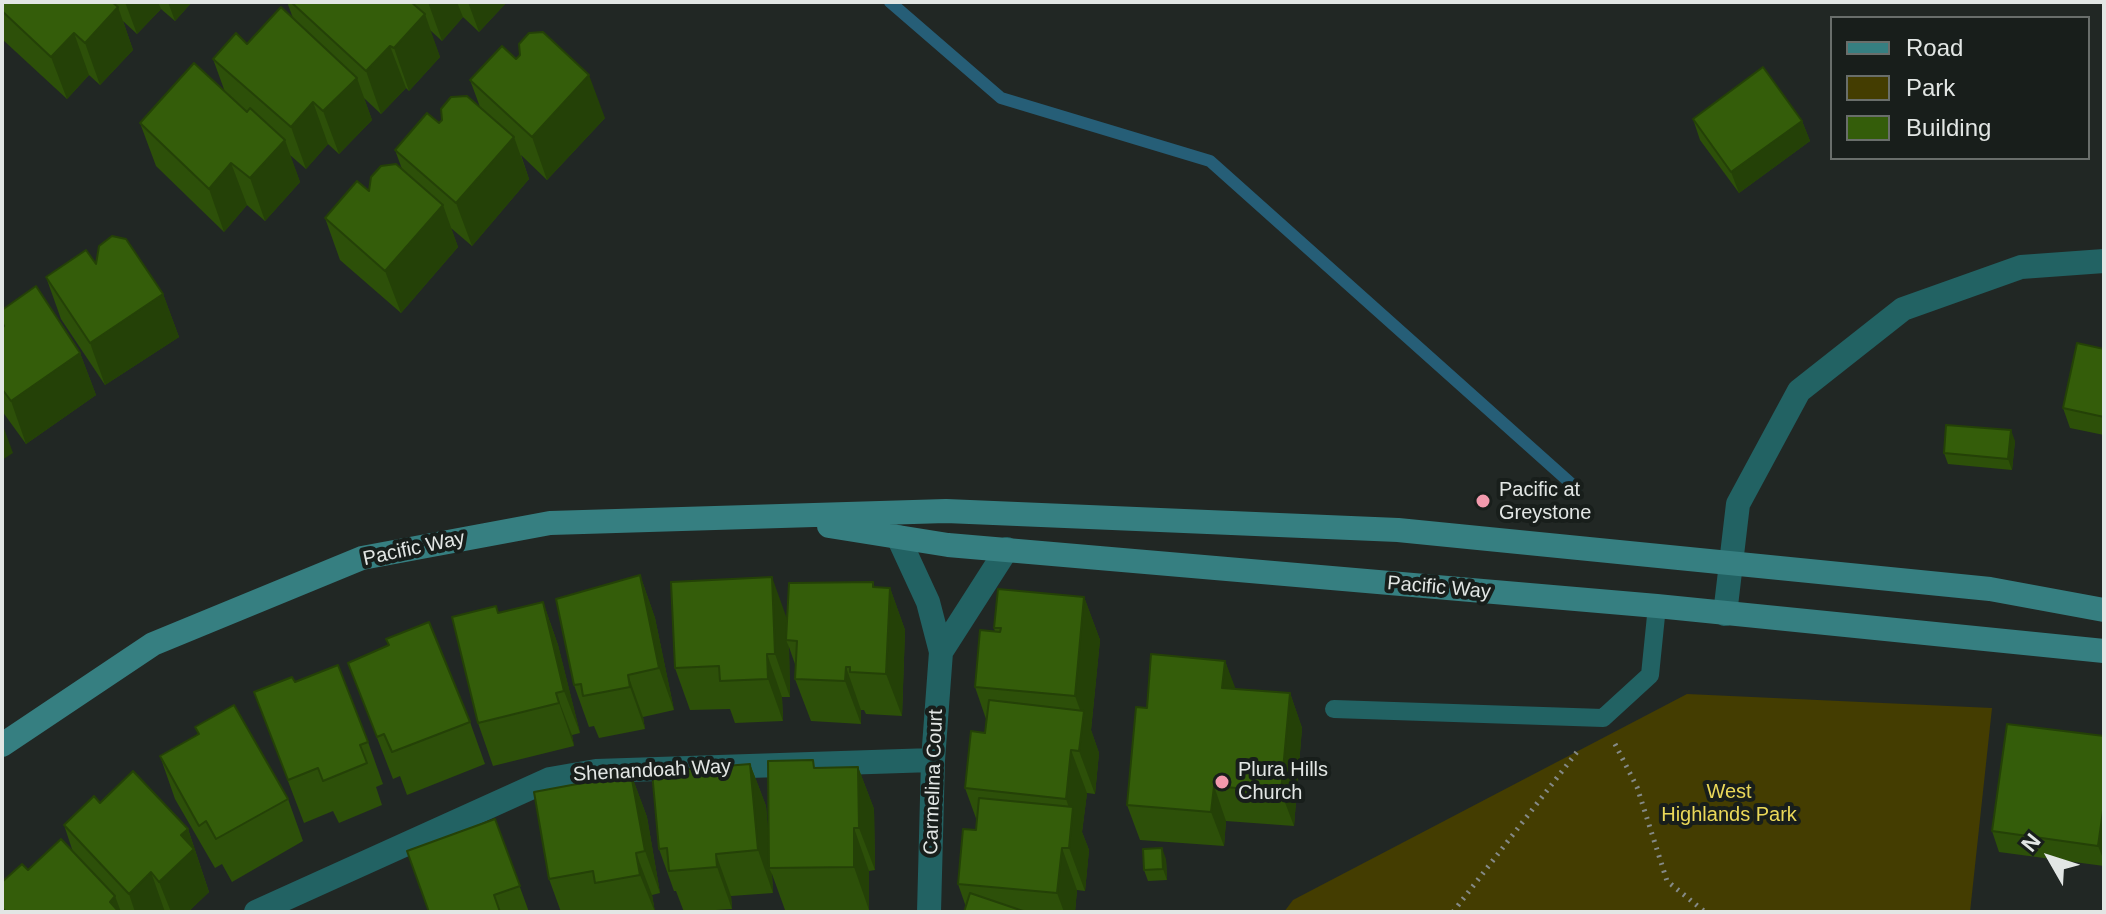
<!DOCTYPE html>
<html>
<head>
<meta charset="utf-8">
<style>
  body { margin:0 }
  #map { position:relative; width:2106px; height:914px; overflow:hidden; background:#212724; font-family:Arial,sans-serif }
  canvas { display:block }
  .frame { position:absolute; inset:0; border:4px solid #e2e6e4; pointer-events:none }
  .legend { position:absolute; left:1830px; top:16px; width:260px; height:144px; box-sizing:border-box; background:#181e1b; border:2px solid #696e6b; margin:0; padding:10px 14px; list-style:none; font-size:24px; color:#e2e6e4 }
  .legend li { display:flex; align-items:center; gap:16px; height:40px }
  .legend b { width:40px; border:2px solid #696e6b }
  .north { position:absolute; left:2010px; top:818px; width:80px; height:80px; -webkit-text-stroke:6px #181e1b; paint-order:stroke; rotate:309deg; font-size:22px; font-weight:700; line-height:32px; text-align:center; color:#e2e6e4 }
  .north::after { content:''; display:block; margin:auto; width:28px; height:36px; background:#e2e6e4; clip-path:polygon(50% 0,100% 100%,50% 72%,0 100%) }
</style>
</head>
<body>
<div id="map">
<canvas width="2106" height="914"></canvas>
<div class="frame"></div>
<ul class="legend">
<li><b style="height:10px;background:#367f81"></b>Road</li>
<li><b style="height:22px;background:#443d01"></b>Park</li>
<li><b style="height:22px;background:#345d0a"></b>Building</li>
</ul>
<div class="north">N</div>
</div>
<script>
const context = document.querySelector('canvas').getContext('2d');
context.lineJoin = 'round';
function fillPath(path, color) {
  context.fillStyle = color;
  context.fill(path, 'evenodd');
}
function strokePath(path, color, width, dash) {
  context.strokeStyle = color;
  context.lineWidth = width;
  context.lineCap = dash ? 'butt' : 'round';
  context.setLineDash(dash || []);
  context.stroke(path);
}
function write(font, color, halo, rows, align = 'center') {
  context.font = font + ' Arial,sans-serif';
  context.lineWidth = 8;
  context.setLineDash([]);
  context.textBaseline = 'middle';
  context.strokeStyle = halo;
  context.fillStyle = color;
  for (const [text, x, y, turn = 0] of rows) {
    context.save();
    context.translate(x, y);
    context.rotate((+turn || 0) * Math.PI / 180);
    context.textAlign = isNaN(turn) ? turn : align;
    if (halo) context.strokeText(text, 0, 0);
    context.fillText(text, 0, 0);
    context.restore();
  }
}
const green = new Path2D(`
  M1687 694 1992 708 1970 912H1284L1293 900Z`);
const stream = new Path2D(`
  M890 2 1001 98 1210 161 1576 488`);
const path = new Path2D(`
  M1615 744 1637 787 1667 881 1705 912
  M1453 912 1580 748`);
const lane = new Path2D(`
  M1334 709 1603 718 1650 675 1657 606`);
const street = new Path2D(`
  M898 537 928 602 941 652 933 760 929 912
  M1725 614 1738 504 1799 391 1903 309 2021 267 2104 261
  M941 652 1007 549
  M256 912 550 779 596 771 933 760`);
const secondary = new Path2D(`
  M829 526 948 545 1657 606 2104 651
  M2 745 153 644 362 558 550 523 946 511 1398 530 1990 589 2104 610`);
const wall = new Path2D(`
  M2 2H192L175 21 161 9 137 34 123 21 133 50 100 85 89 75 67 99 2 39Z
  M287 2H507L479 32 463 17 442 41 430 30 440 57 409 91 406 88 381 114 364 98 372 120 339 154 328 144 306 169 290 155 300 182 265 221 247 205 224 232 156 166 140 123 225 92 213 59 247 44 293 18Z
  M520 55 605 118 547 180 521 155 529 179 472 246 451 228 458 247 401 313 340 260 325 218 369 191 402 169 395 150 439 123 480 107 470 80 516 59Z
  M1693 119 1802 121 1810 141 1739 193 1700 140Z
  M96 264 163 294 179 337 105 385 61 319 46 277Z
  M2 310 80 353 96 395 26 444 2 411Z
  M2104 349V435L2070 428 2063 408Z
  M2015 441 2012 470 1948 464 1944 453Z
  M640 575 655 618 674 710 643 717 645 729 599 738 594 726 589 727 574 685Z
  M875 587 890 588 905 630 902 716 866 714 864 710H861V724L811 721 795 679 796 667 789 647 790 697H782L783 721 735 723 730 709 690 710 675 668 787 618Z
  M1084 597 1100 640 1091 730 1099 753 1095 794 1087 793 1082 832 1089 850 1085 891 1077 890 1075 912H964L966 907 958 884 976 830 977 821 965 788 985 733 986 719 975 687 995 632 994 628Z
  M543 602 558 645 580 733 572 735 574 746 493 766 478 723 498 613Z
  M1225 661 1235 689 1290 693 1302 728 1294 826 1226 821 1224 846 1140 840 1127 805 1147 708Z
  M348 663 470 722 485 764 407 795 400 776 393 779Z
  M295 682 368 742 383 784 376 787 382 805 339 823 333 811 304 823 254 692Z
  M195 727 288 799 303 841 232 882 222 864 215 868 175 799 160 756 198 734Z
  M2104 736V866L1999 852 1992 831Z
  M750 764 766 806 769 844 816 768 858 767 874 809 875 870 869 871V910H785L772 874 773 893 731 896 732 909 684 912 676 891H674L659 849Z
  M631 774 647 817 660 893 652 895 655 912H561L549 879Z
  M100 803 188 829 209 892 188 912H2V882L28 870 73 852 64 825Z
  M495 819 529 912H429Z
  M1166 859 1167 880 1148 881 1144 870Z`);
const shadedWall = new Path2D(`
  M125 2H158L161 9 137 34Z
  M168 2H192L175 21Z
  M428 2H457L463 17 442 41Z
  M468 2H507L479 32Z
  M118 7 133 50 100 85 85 43Z
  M425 14 440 57 409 91 394 48Z
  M74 33 89 75 67 99 51 57Z
  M390 46 406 88 381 114 366 71Z
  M589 75 605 118 547 180 532 137Z
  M357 78 372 120 339 154 323 111Z
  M313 102 328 144 306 169 291 127Z
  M1802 121 1810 141 1739 193 1731 172Z
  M514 137 529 179 472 246 456 203Z
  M285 140 300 182 265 221 250 178Z
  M231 163 247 205 224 232 209 189Z
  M443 205 458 247 401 313 385 271Z
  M163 294 179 337 105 385 90 343Z
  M80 353 96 395 26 444 11 401Z
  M2 423 13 453 2 460Z
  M2011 430 2015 441 2012 470 2008 459Z
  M640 575 655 618 674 710 659 668Z
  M772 577 787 619 786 640 789 647 790 697 775 654Z
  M873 582 888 624 890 588 905 630 902 716 886 674Z
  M1084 597 1100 640 1091 730 1099 753 1095 794 1079 751 1083 718 1075 696Z
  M543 602 558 645 580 733 564 691Z
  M767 654 782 697 783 721 768 679Z
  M1225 661 1238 695 1222 688Z
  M846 667 861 710V724L845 681Z
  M628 675 643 717 645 729 630 687Z
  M556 693 572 735 574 746 559 703Z
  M1290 693 1302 728 1294 826 1281 792Z
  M1071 750 1087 793 1082 832 1089 850 1085 891 1069 848 1072 817 1066 799Z
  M750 764 766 806 771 868H769L772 874 773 893 758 850Z
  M858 767 874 809 875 870 859 828Z
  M631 774 647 817 660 893 645 851Z
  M1214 786 1226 821 1224 846 1211 812Z
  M2104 804V861L2098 846Z
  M854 828 869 871V910L854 867Z
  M188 829 209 892 188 912H171L159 882 181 835Z
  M1062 848 1077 890 1075 912H1064L1057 893Z
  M1162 848 1166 859 1167 880 1163 869Z
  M636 853 652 895 655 912 640 875Z
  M716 854 731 896 732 909 717 867Z
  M151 872 165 912H135L129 894Z
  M115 896 121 912H113L110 902Z`);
const building = new Path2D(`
  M2 2H112L118 7 85 43 74 33 51 57 2 11Z
  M291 2H411L425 14 394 48 390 46 366 71Z
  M281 7 357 78 323 111 313 102 291 127 213 59 236 33 247 44Z
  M543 32 589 75 532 137 470 80 502 46 516 59 520 55 519 44 529 33Z
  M194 63 247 112 250 108 285 140 250 178 231 163 209 189 140 123Z
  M1763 67 1802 121 1731 172 1693 119Z
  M467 96 514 137 456 203 395 150 427 113 439 123 442 120 441 109 451 97Z
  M396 164 443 205 385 271 325 218 357 181 369 191 371 177 381 166Z
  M112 236 126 239 163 294 90 343 46 277 86 250 96 264 99 246Z
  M36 286 80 353 11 401 2 389V328L4 326 2 322V310Z
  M2077 343 2104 349V417L2063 408Z
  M1946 425 2011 430 2008 459 1944 453Z
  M640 575 659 668 628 675 630 687 583 696 581 684 574 685 556 599Z
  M772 577 775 654H767L768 679 720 681 719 666 675 668 671 582Z
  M873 582V587L890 588 886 674 850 672V667H846L845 681 795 679 797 641 786 640 789 583Z
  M998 589 1084 597 1075 696 975 687 980 630 1000 632 1001 628H994Z
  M543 602 564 691 556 693 559 703 478 723 452 617 496 606 498 613Z
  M429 622 470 722 392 752 384 734 377 737 348 663 389 645 386 639Z
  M1151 654 1225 661 1222 688 1290 693 1281 792 1214 786 1211 812 1127 805 1136 707 1147 708Z
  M338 665 368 742 360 745 367 763 323 781 318 768 288 780 254 692 292 677 295 682Z
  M989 700 1084 711 1079 751 1071 750 1066 799 965 788 971 731 985 733Z
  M234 705 288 799 216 839 206 821 199 826 160 756 199 734 195 727Z
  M2007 724 2104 736V804L2098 846 1992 831Z
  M813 760 814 768 858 767 859 828H854V867L769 868 768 761Z
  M750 764 758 850 716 854 717 867 669 871 667 848 659 849 652 772Z
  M133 771 188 829 181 835 194 849 159 882 151 872 129 894 64 825 94 796 100 803Z
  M631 774 645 851 636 853 640 875 595 883 593 871 549 879 534 792Z
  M979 798 1073 807 1069 848H1062L1057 893 958 884 963 829 976 830Z
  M495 819 520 886 494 895 500 912H429L407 851Z
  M61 839 115 896 110 902 119 912H6L2 908V882L22 864 28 870Z
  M1162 848 1163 869 1144 870 1143 849Z
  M970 893 1026 912H964Z`);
const markers = [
  [1483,501,8,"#f29aad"],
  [1222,782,8,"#f29aad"]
];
const poiNames = [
  ["Pacific at",1499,490],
  ["Greystone",1499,513],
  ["Plura Hills",1238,770],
  ["Church",1238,793]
];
const streetNames = [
  ["Pacific Way",414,549,-12],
  ["Pacific Way",1439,588,5],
  ["Shenandoah Way",652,771,-3],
  ["Carmelina Court",934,782,-88]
];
const parkNames = [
  ["West",1729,792],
  ["Highlands Park",1729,815]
];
fillPath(green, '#443d01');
strokePath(stream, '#265e77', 12);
strokePath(path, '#858a87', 5, [2, 6]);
strokePath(lane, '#226263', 18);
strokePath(street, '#226263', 24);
strokePath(secondary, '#367f81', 24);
fillPath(wall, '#2d5009');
fillPath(shadedWall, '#244107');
fillPath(building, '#345d0a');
strokePath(building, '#244107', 2);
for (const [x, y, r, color] of markers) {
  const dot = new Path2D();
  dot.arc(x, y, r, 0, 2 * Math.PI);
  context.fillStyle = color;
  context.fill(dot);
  strokePath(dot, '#181e1b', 3);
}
write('20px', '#e2e6e4', '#181e1b', poiNames, 'left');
write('20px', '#e2e6e4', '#181e1b', streetNames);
write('20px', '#ead859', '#181e1b', parkNames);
</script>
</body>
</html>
